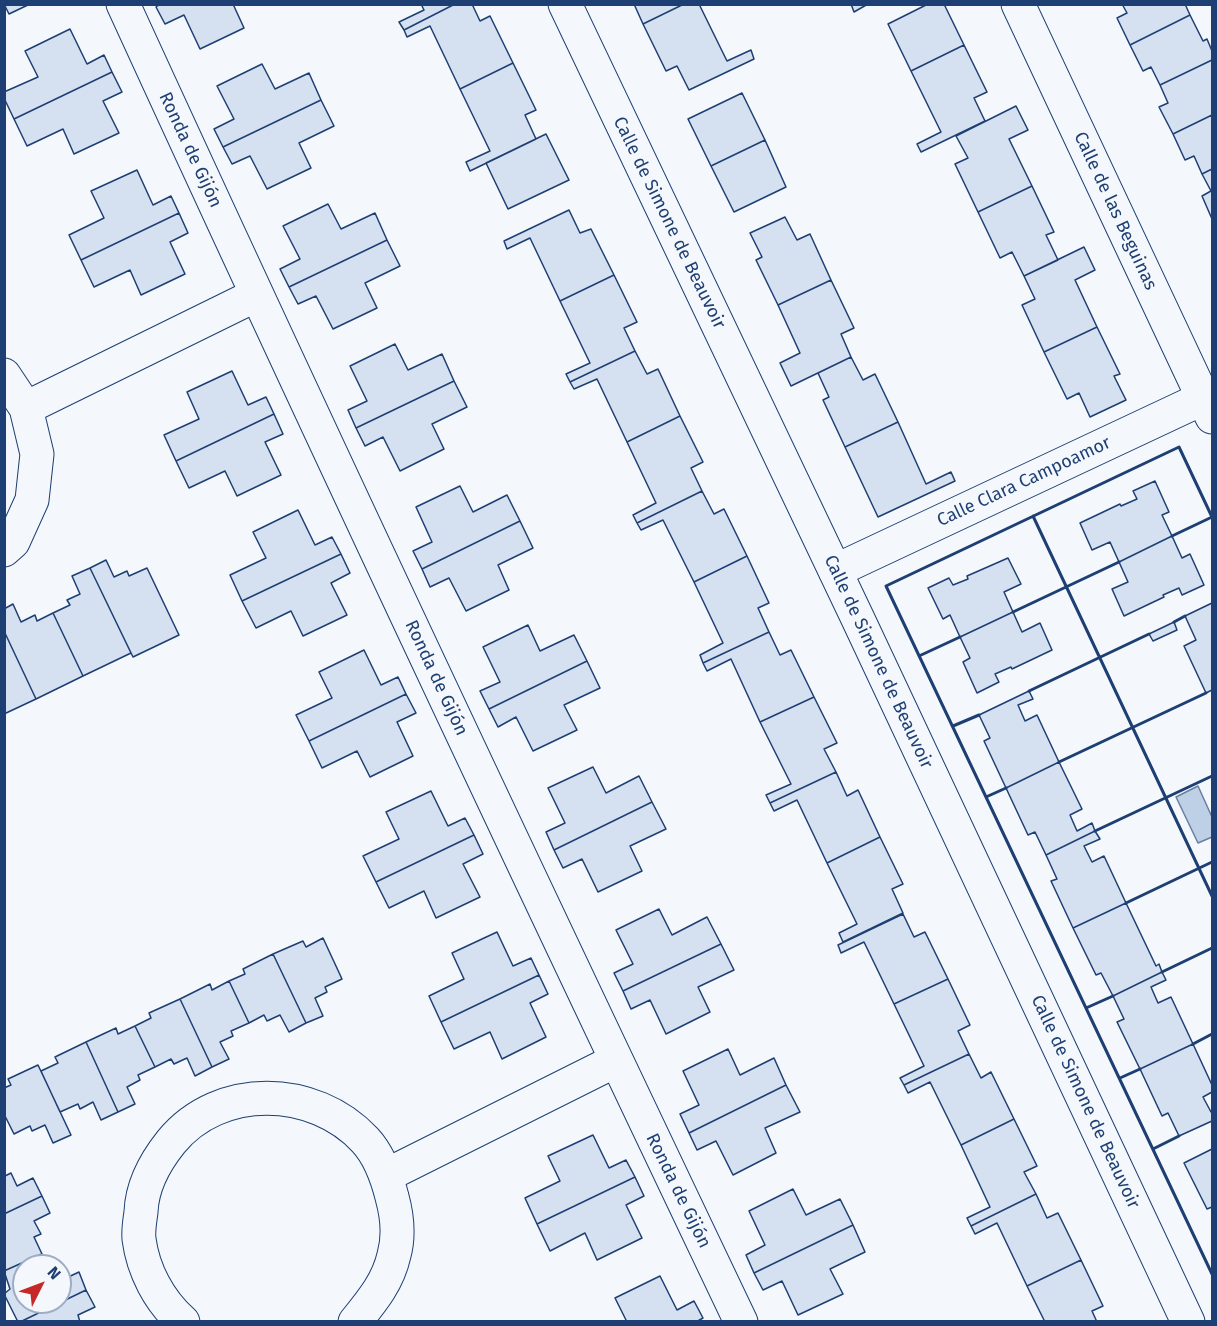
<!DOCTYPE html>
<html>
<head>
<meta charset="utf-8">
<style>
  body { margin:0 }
  #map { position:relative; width:1217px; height:1326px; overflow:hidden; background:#f4f7fb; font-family:"Fira Sans",sans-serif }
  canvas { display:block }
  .frame { position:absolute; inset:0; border:6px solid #1d3f73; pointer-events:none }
  .north { position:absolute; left:12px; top:1254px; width:60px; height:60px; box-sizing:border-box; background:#f4f7fb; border:2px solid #9eadc5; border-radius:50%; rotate:48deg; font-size:16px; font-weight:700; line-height:24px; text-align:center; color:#1d3f73 }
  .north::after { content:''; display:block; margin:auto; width:21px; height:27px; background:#c62828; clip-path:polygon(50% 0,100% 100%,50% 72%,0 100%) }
</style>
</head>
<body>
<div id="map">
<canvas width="1217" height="1326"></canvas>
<div class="frame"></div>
<div class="north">N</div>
</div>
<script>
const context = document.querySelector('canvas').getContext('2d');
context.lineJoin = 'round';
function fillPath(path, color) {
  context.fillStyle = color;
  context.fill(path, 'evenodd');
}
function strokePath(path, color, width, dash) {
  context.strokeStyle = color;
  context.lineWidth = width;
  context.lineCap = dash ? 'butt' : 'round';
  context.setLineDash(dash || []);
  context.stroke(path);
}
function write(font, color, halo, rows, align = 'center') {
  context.font = font + ' "Fira Sans",sans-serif';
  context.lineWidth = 4.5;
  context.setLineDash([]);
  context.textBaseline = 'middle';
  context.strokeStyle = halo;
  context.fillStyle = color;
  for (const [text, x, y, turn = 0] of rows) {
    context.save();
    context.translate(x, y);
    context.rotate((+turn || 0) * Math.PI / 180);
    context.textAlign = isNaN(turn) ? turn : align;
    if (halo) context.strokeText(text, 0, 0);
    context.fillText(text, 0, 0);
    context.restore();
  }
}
const water = new Path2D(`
  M1198 786 1212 817V837L1198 843 1176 797Z`);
const building = new Path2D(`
  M4 4H30L9 14Z
  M160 4H233L244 28 200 49 184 15 165 24 156 7Z
  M421 4H455L404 30 399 22 424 10Z
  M455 4H472L480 21 490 16 513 63 460 89 430 26 407 37 404 30Z
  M634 4H684L643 24Z
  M684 4H699L727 61 751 50 754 59 689 90 677 66 666 71 643 24Z
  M851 4H868L854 12Z
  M928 4H944L964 45 911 71 888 24Z
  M1122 4H1185L1190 15 1130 45 1117 18 1127 13Z
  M1190 15 1203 41 1207 39 1212 51V60L1160 85 1151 67 1143 71 1130 45Z
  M70 29 87 64 104 55 112 72 14 119 4 98V92L38 77 25 51Z
  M964 45 987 92 974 98 985 121 921 152 917 144 941 132 911 71Z
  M1212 60V115L1173 134 1159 107 1168 103 1160 85Z
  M513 63 536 110 525 115 536 139 470 171 466 162 490 151 460 89Z
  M262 64 275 89 309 73 321 100 223 147 214 129 234 119 217 86Z
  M112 72 122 92 103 101 119 133 74 154 63 129 27 146 14 119Z
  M742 93 765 140 711 166 688 119Z
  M321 100 334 126 299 143 311 168 267 189 250 156 232 164 223 147Z
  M1016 106 1028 130 1009 139 1032 186 978 212 955 164 968 158 956 136Z
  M1212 115V169L1202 174 1194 156 1185 160 1173 134Z
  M546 134 569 180 508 209 486 163Z
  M765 140 786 187 734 212 711 166Z
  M1212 169V219L1202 196 1211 191 1202 174Z
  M137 170 153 205 171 196 179 213 81 260 69 235 104 218 91 191Z
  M1032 186 1054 232 1046 235 1058 260 1024 276 1012 252 1000 258 978 212Z
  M328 204 341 229 375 213 387 240 289 287 280 269 300 259 283 226Z
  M569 210 580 233 591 229 614 275 560 301 530 238 507 249 504 241Z
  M179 213 188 233 170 242 185 274 141 295 130 270 94 287 81 260Z
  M785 217 797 240 810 234 831 280 778 305 756 260 762 257 750 233Z
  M387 240 400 266 365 283 377 308 333 329 316 296 298 304 289 287Z
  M1084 247 1095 270 1075 280 1097 327 1044 352 1022 305 1035 299 1024 276Z
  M614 275 637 322 624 328 635 351 570 382 566 374 590 363 560 301Z
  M831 280 854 328 841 334 851 357 791 386 780 363 800 353 778 305Z
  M1097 327 1120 374 1114 376 1126 400 1090 417 1079 393 1067 399 1044 352Z
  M395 344 408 370 442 354 454 381 356 428 348 410 367 401 350 366Z
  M635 351 647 374 658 369 680 416 627 442 597 379 574 389 570 382Z
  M851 357 863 380 875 374 898 422 845 447 823 400 829 397 818 373Z
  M232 371 248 405 266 397 274 414 176 461 164 435 199 419 187 392Z
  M454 381 467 407 432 424 444 449 400 471 383 437 365 446 356 428Z
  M274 414 283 434 265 442 281 475 237 496 225 471 189 488 176 461Z
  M680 416 703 462 691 468 702 491 637 523 633 515 656 503 627 442Z
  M898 422 926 484 951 472 955 481 878 517 845 447Z
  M1155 481 1169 512 1162 515 1172 536 1119 562 1110 542 1092 550 1080 523 1120 504 1121 506 1137 499 1133 491Z
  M460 486 473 512 507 495 520 521 422 569 413 551 432 542 416 507Z
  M702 491 714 514 724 509 747 556 694 582 663 520 641 530 637 523Z
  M298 510 315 545 332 537 341 554 242 601 230 575 266 558 253 532Z
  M520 521 533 548 498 565 509 590 466 611 449 578 430 587 422 569Z
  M1172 536 1182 558 1190 554 1204 585 1182 595 1179 588 1163 595 1164 597 1124 616 1112 589 1128 582 1119 562Z
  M341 554 350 573 331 583 347 615 303 636 291 611 256 628 242 601Z
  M747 556 769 603 758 608 769 632 703 663 700 655 723 643 694 582Z
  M1008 558 1021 584 1004 592 1013 612 960 637 950 615 943 619 928 588 949 578 953 585 968 579 967 576Z
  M106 560 114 577 127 571 129 576 147 568 179 635 133 657 90 568Z
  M90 568 131 653 83 676 53 613 70 605 67 600 80 594 72 576Z
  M1212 603V690L1206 693 1184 646 1196 640 1185 616Z
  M13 604 21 622 35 615 37 621 53 613 83 676 36 699 4 631V609Z
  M1013 612 1022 632 1040 623 1052 650 1012 669 1011 667 995 674 999 682 977 693 963 662 970 658 960 637Z
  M1174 622 1177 630 1153 641 1149 634Z
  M528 625 540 651 574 635 587 661 489 709 480 691 500 682 483 647Z
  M4 631 36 699 4 714Z
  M769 632 780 655 791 650 814 697 760 722 731 659 707 671 703 663Z
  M364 650 381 685 398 677 406 694 309 741 296 715 332 698 319 672Z
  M587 661 600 688 564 705 577 730 533 751 516 717 498 727 489 709Z
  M1029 691 1033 699 1018 705 1025 721 1037 715 1059 762 1006 788 984 741 990 738 979 715Z
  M406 694 416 713 397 722 413 756 370 777 357 751 322 768 309 741Z
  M814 697 837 743 824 749 836 772 770 803 766 795 791 784 760 722Z
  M1059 762 1082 809 1070 815 1077 831 1092 823 1095 831 1046 855 1035 832 1028 835 1006 788Z
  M593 767 606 793 639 776 652 802 554 850 546 832 565 823 548 788Z
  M836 772 847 796 858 790 880 837 827 863 797 800 774 811 770 803Z
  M431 791 448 826 465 818 474 835 376 882 363 856 399 839 386 812Z
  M652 802 666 829 630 846 642 871 598 892 582 859 563 868 554 850Z
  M1095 831 1100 839 1084 846 1092 862 1104 856 1126 903 1073 928 1051 881 1057 879 1046 855Z
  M474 835 483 854 463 864 480 897 436 918 424 891 389 908 376 882Z
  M880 837 903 884 892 889 903 913 843 942 839 933 857 924 827 863Z
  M1126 903 1156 966 1159 964 1162 972 1113 996 1101 973 1096 975 1073 928Z
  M659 909 672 935 707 917 721 944 623 991 614 973 633 964 616 930Z
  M903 914 914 937 925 932 948 979 894 1004 864 942 841 953 838 945Z
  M497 932 513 966 531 958 539 975 441 1022 429 996 464 979 452 953Z
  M323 938 342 979 325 987 327 992 315 998 323 1016 306 1023 273 954 303 941 306 947Z
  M721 944 734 970 698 987 710 1012 666 1034 650 1000 631 1009 623 991Z
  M273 954 306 1023 289 1032 280 1015 267 1021 264 1015 249 1023 229 981 245 974 243 969Z
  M1162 972 1166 980 1151 987 1158 1003 1171 997 1193 1044 1140 1069 1117 1022 1124 1019 1113 996Z
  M539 975 548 994 530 1003 546 1037 502 1059 490 1032 454 1049 441 1022Z
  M948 979 970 1025 958 1031 969 1054 904 1085 900 1078 924 1066 894 1004Z
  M229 981 249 1023 231 1031 233 1036 220 1042 229 1059 212 1067 180 999 210 984 212 990Z
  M180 999 212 1067 195 1076 187 1058 174 1064 171 1059 155 1067 135 1026 151 1018 149 1013Z
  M135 1026 155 1067 138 1075 140 1080 127 1087 135 1104 118 1112 86 1042 116 1028 118 1034Z
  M86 1042 118 1112 101 1120 93 1102 80 1109 78 1104 60 1112 41 1071 58 1063 55 1057Z
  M1193 1044 1212 1085V1092L1203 1097 1211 1112 1212 1111V1121L1179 1136 1168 1113 1162 1116 1140 1069Z
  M728 1049 740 1075 774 1058 786 1085 689 1133 680 1114 699 1105 683 1071Z
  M969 1054 981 1078 991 1072 1014 1119 961 1145 930 1082 908 1093 904 1085Z
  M38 1065 71 1135 53 1143 45 1125 32 1131 30 1126 14 1134 4 1114V1088L11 1085 8 1079Z
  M786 1085 800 1112 765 1128 776 1153 733 1175 716 1141 697 1150 689 1133Z
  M1014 1119 1037 1166 1024 1172 1036 1194 971 1226 967 1218 990 1207 961 1145Z
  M593 1135 609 1168 626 1160 635 1177 537 1224 525 1198 560 1181 548 1156Z
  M1212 1149V1207L1207 1209 1184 1163Z
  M11 1173 17 1186 33 1178 42 1196 4 1214V1174L5 1176Z
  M635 1177 644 1196 626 1205 642 1238 597 1260 585 1233 550 1251 537 1224Z
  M793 1189 806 1215 840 1199 853 1225 754 1273 746 1255 765 1245 749 1211Z
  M1036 1194 1047 1218 1058 1213 1081 1260 1027 1286 997 1223 975 1234 971 1226Z
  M42 1196 50 1213 34 1221 41 1234 34 1237 42 1254 4 1271V1214Z
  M853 1225 865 1252 830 1269 843 1294 798 1315 782 1281 763 1290 754 1273Z
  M42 1254 48 1266H24V1302H60V1277L62 1280 79 1272 86 1290 20 1322H18L4 1294 10 1289 4 1271Z
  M1081 1260 1103 1306 1092 1311 1097 1322H1045L1027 1286Z
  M660 1276 677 1310 694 1301 703 1318 696 1322H627L615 1298Z
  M86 1290 95 1307 78 1315 80 1322H20Z`);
const minor = new Path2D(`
  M123 4C325 445 532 884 741 1322
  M565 4 858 619 1188 1322
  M1018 4 1212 417
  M4 375 26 408 37 454 32 500 13 542 4 550
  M26 408 256 295
  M835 571 1212 394
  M387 1175 615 1061
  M183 1322C159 1301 143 1270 139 1239 138 1230 140 1220 141 1212 142 1185 155 1162 171 1142 219 1083 314 1085 365 1140 379 1155 387 1177 392 1197 397 1215 399 1237 394 1255 388 1282 372 1301 355 1322`);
const wall = new Path2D(`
  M1033 516 1212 896
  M1212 517 1179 447 886 586 1212 1274
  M1172 536 1212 517
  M1013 612 1119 562
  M1174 622 1185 616
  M919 656 960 637
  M1029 691 1149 634
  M953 726 979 715
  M1059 762 1206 693
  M986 797 1006 788
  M1095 831 1212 776
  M1126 903 1212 862
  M1162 972 1212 948
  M1086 1008 1113 996
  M1193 1044 1212 1034
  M1120 1078 1140 1069
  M1153 1149 1179 1136`);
const streetNames = [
  ["Ronda de Gijón",190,150,65],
  ["Calle de las Beguinas",1115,211,65],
  ["Calle de Simone de Beauvoir",669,223,64],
  ["Calle Clara Campoamor",1024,482,-25],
  ["Calle de Simone de Beauvoir",878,662,65],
  ["Ronda de Gijón",436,678,65],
  ["Calle de Simone de Beauvoir",1085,1102,65],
  ["Ronda de Gijón",678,1191,64]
];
fillPath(water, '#bed0e5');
strokePath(water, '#687fa3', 1.5);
fillPath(building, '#d5e0f0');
strokePath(building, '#1d3f73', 1.5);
strokePath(minor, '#1d3f73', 35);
strokePath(minor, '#f4f7fb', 33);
strokePath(wall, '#1d3f73', 3);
write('18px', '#1d3f73', '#f4f7fb', streetNames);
</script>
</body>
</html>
